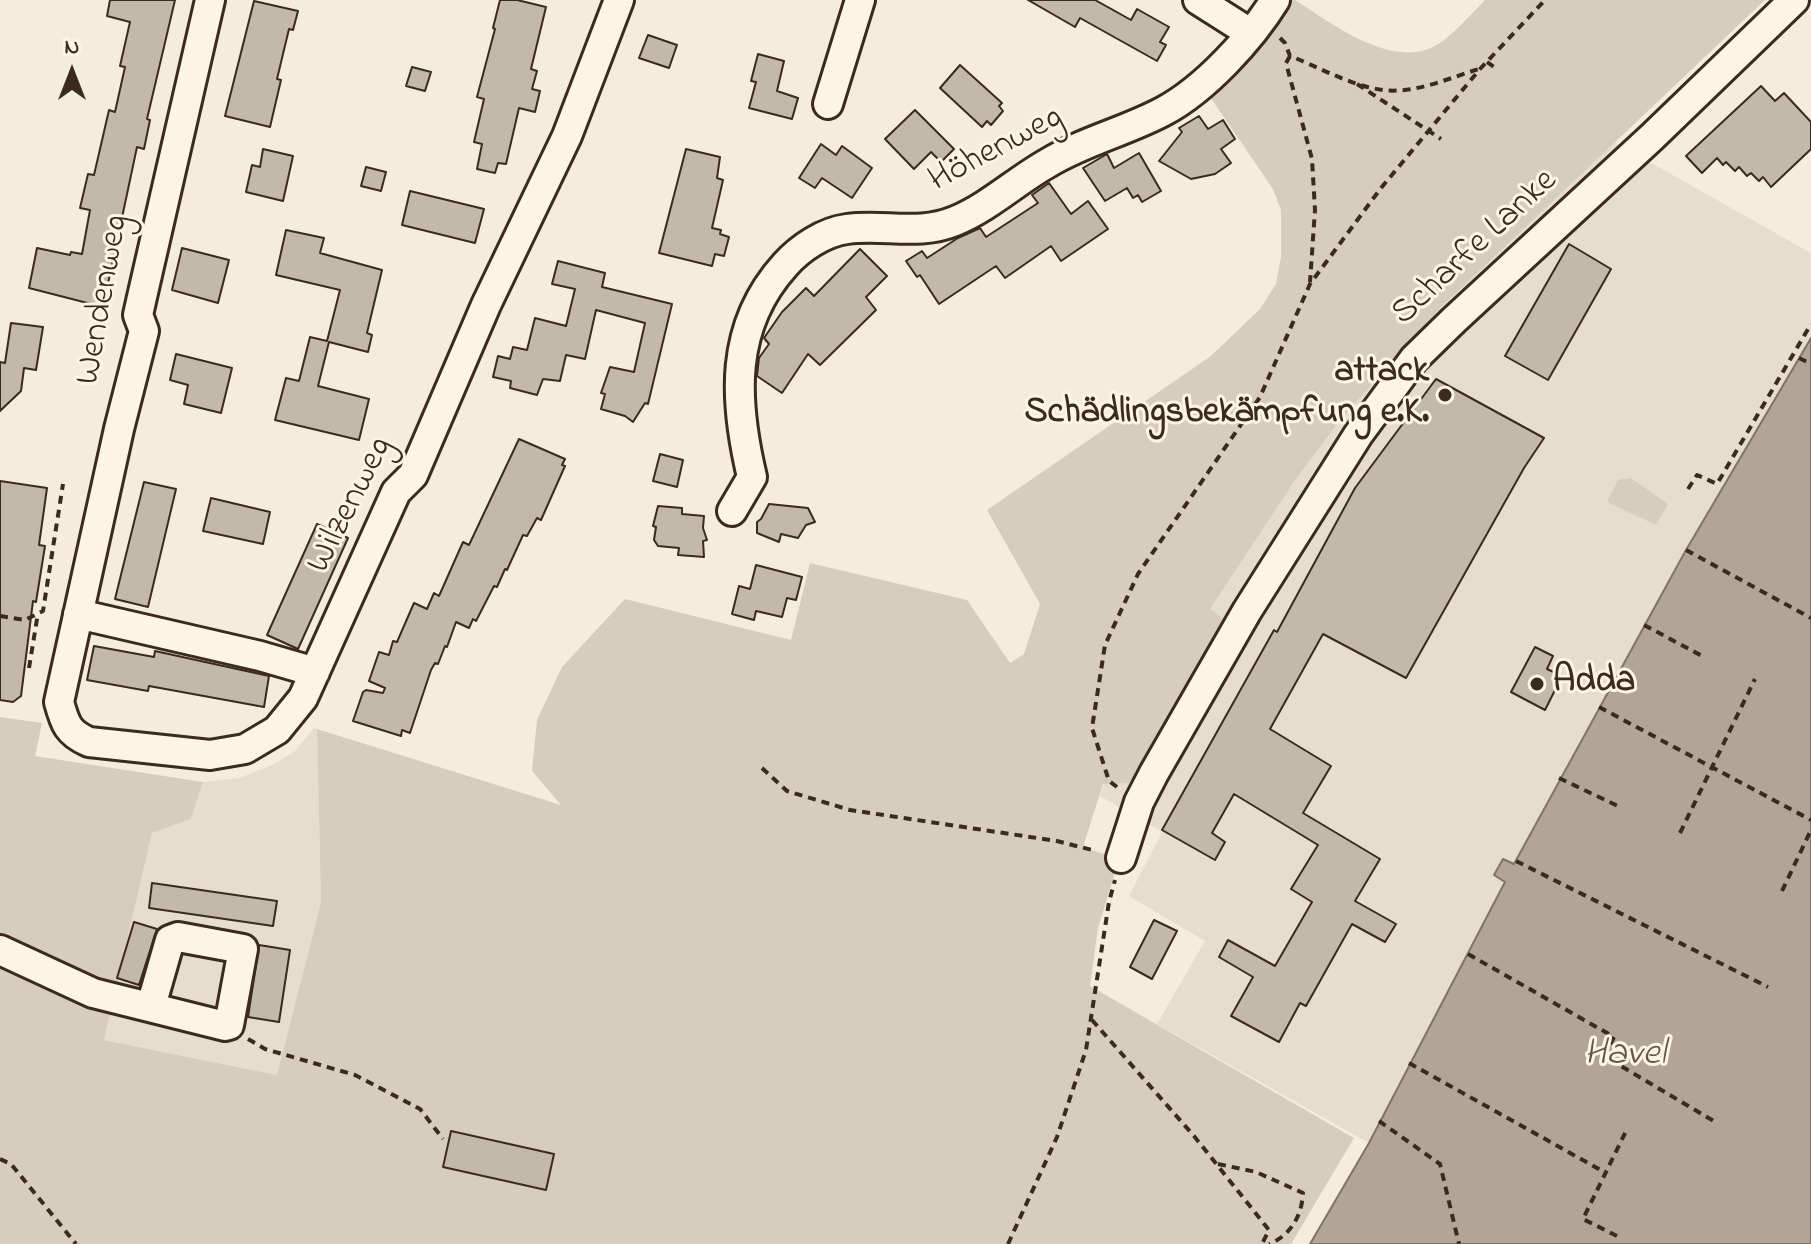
<!DOCTYPE html>
<html>
<head>
<meta charset="utf-8">
<style>
  body { margin:0 }
  #map { position:relative; width:1811px; height:1244px; overflow:hidden; background:#f4eddd; font-family:"Indie Flower",sans-serif }
  canvas { display:block }
  .north { position:absolute; left:32px; top:32px; width:80px; height:80px; -webkit-text-stroke:6px #fcf5e5; paint-order:stroke; rotate:0deg; font-size:22px; font-weight:700; line-height:32px; text-align:center; color:#3b2a1e }
  .north::after { content:''; display:block; margin:auto; width:28px; height:36px; background:#3b2a1e; clip-path:polygon(50% 0,100% 100%,50% 72%,0 100%) }
</style>
</head>
<body>
<div id="map">
<canvas width="1811" height="1244"></canvas>
<div class="north">N</div>
</div>
<script>
const context = document.querySelector('canvas').getContext('2d');
context.lineJoin = 'round';
function fillPath(path, color) {
  context.fillStyle = color;
  context.fill(path, 'evenodd');
}
function strokePath(path, color, width, dash) {
  context.strokeStyle = color;
  context.lineWidth = width;
  context.lineCap = dash ? 'butt' : 'round';
  context.setLineDash(dash || []);
  context.stroke(path);
}
function write(font, color, halo, rows, align = 'center') {
  context.font = font + ' "Indie Flower",sans-serif';
  context.lineWidth = 6;
  context.setLineDash([]);
  context.textBaseline = 'middle';
  context.strokeStyle = halo;
  context.fillStyle = color;
  for (const [text, x, y, turn = 0] of rows) {
    context.save();
    context.translate(x, y);
    context.rotate((+turn || 0) * Math.PI / 180);
    context.textAlign = isNaN(turn) ? turn : align;
    if (halo) context.strokeText(text, 0, 0);
    context.fillText(text, 0, 0);
    context.restore();
  }
}
const built = new Path2D(`
  M1529 94 1811 253V338L1686 550 1514 865 1494 875 1505 881 1369 1143 1157 1024 1205 941 1129 896 1162 832 1100 796 1128 717Z
  M314 728 317 729 321 902 277 1075 104 1040 152 833 191 819 203 782 240 778 274 764 295 751Z`);
const green = new Path2D(`
  M1286 0H1295C1333 24 1395 73 1440 43 1457 31 1471 14 1485 0H1765L1442 306 1340 420 1295 480 1210 609 1228 622 1136 776 1128 783 1103 784 1083 847 1119 859 1098 928 1090 986 1354 1138 1291 1244H0V717L42 723 35 756 203 782 191 819 152 833 104 1040 277 1075 321 902 317 729 561 805 532 771 537 720 562 667 625 599 791 640 810 563 967 600 1010 663 1024 654 1040 604 987 510 1211 356 1260 309 1276 284 1281 257V210L1273 189 1206 91Z
  M1631 478 1668 504 1656 525 1607 502 1618 480Z`);
const water = new Path2D(`
  M1811 338V1244H1310L1369 1143 1505 882 1494 875 1503 859 1514 864 1686 550Z`);
const building = new Path2D(`
  M110 0H175L147 119 150 120 144 149 137 147 103 307 29 288 37 248 70 255 71 252 82 254 90 210 80 208 88 174 94 175 109 110 115 112 125 67 120 66 130 22 107 16Z
  M500 0H517L546 7 531 69 537 71 532 89 540 91 535 112 519 108 506 164 498 163 495 173 477 169 482 144 474 142 484 99 477 97 495 29 493 28Z
  M1028 0H1095L1131 20 1137 9 1169 27 1160 42 1166 45 1157 61 1080 18 1075 27Z
  M254 1 298 11 293 30 289 29 277 79 281 80 270 127 225 116Z
  M648 35 677 45 669 68 639 58Z
  M758 54 784 61 777 91 798 98 792 119 749 108 756 82 751 81Z
  M960 65 1002 103 999 106 1003 111 991 125 987 121 982 127 940 88Z
  M412 67 431 72 425 91 406 86Z
  M1761 86 1775 101 1784 93 1811 122V149L1771 187 1763 177 1759 181 1751 173 1747 176 1739 167 1735 171 1726 162 1723 165 1717 158 1702 173 1686 156Z
  M915 110 954 149 941 162 931 152 914 169 885 139Z
  M1199 116 1208 129 1223 120 1235 139 1221 149 1231 163 1215 174 1191 179 1159 161 1182 132 1179 128Z
  M821 144 836 155 842 146 872 168 852 198 822 178 815 188 799 178Z
  M263 149 293 156 283 201 246 192 252 165 260 167Z
  M686 149 720 157 717 178 723 180 712 228 721 230 720 234 729 237 724 256 715 254 712 266 659 253Z
  M1139 153 1161 191 1142 202 1138 195 1133 198 1127 188 1105 201 1083 168 1107 154 1114 168Z
  M366 167 386 172 381 191 361 186Z
  M1049 183 1071 214 1088 201 1108 229 1061 261 1051 246 1005 278 996 266 939 304 920 275 917 277 906 261 922 251 927 258 958 238 980 228 986 237 1038 203 1032 195Z
  M410 191 484 209 475 243 402 225Z
  M286 230 324 238 320 253 382 270 367 333 372 335 368 352 329 342 318 386 369 399 359 440 275 420 286 378 299 381 310 337 327 341 340 290 276 275Z
  M1569 244 1611 269 1548 380 1505 356Z
  M182 248 229 260 218 303 172 290Z
  M860 249 887 276 866 297 876 310 820 365 808 354 782 393 757 376 759 358 769 344 764 338 782 312 806 288 814 296Z
  M558 261 605 273 602 287 672 304 648 404 645 403 633 422 625 416 601 409 605 394 601 393 610 367 634 372 645 323 596 310 585 359 566 355 560 381 543 379 537 395 510 388 511 381 493 377 498 356 510 359 513 347 527 350 535 318 566 326 575 289 552 284Z
  M11 323 43 327 36 370 24 368 21 391 0 411V362L5 363Z
  M176 354 232 368 221 413 184 404 188 385 170 380Z
  M1436 379 1544 438 1524 468 1406 678 1323 634 1270 729 1331 766 1303 813 1380 859 1355 901 1396 924 1385 942 1352 924 1306 1006 1300 1003 1279 1042 1231 1016 1253 977 1219 957 1228 940 1275 966 1312 902 1291 889 1318 845 1234 794 1212 833 1225 842 1215 860 1162 830 1274 630 1277 632 1355 488Z
  M519 439 565 459 562 465 565 466 541 520 537 518 527 536 523 535 507 570 505 569 497 587 494 586 476 621 473 619 469 628 456 622 447 647 445 646 438 664 435 663 431 670 410 733 402 730 401 736 353 721 363 692 366 690 383 693 385 688 369 681 379 652 389 655 393 641 397 642 414 603 427 609 434 593 439 596 463 542 469 545Z
  M660 454 683 460 677 487 653 481Z
  M0 481 47 488 39 545 45 546 36 602 33 601 21 696 13 702 0 700Z
  M144 482 176 489 148 607 115 599Z
  M211 498 270 512 263 544 203 531Z
  M769 504 808 508 815 522 806 525 798 538 781 534 779 542 757 533V522L761 519Z
  M658 506 682 508V514L704 516 703 528 707 540 703 541 704 557 678 555 679 548 658 546 654 540 656 527 653 526Z
  M317 524 348 538 298 649 267 635Z
  M756 565 802 577 796 600 787 598 782 617 756 611 754 620 732 614 739 586 750 589Z
  M94 646 154 657 155 651 269 676 264 707 149 686 148 691 87 680Z
  M1535 647 1553 656 1547 669 1562 676 1545 710 1511 692Z
  M152 883 277 901 273 926 149 908Z
  M1154 920 1177 931 1152 979 1130 967Z
  M134 922 157 929 139 985 117 978Z
  M259 945 290 950 279 1022 248 1017Z
  M451 1131 554 1154 546 1190 443 1167Z`);
const path = new Path2D(`
  M1280 38 1285 43 1290 56C1319 67 1351 86 1383 90 1415 94 1449 78 1479 69
  M1290 56 1286 63 1312 159 1315 210 1310 282
  M1487 62 1498 70
  M1357 84 1441 139
  M1799 358 1811 364
  M1688 489 1697 475 1717 484 1811 324
  M1686 550 1811 618
  M0 616 25 620 43 611 63 484
  M1644 625 1704 657
  M29 668 38 613
  M1599 707 1811 820
  M762 768 787 791 850 810 1057 841 1096 851
  M1559 778 1620 807
  M1117 787 1109 781 1092 728 1105 645 1138 574 1260 397 1310 284 1381 188 1480 69 1545 0
  M1680 833 1755 679
  M1516 861 1768 987
  M1782 891 1811 830
  M1468 954 1614 1037 1604 1056 1717 1123
  M1092 1020 1194 1136 1269 1230 1262 1244
  M248 1039 265 1049 355 1075 420 1109 443 1139
  M1409 1063 1606 1173
  M1379 1121 1440 1164 1459 1244
  M0 1159 11 1164 76 1244
  M1218 1164 1256 1172 1303 1193C1302 1216 1290 1236 1269 1244
  M1617 1236 1583 1219 1627 1129
  M1008 1244 1057 1137 1086 1050 1109 902 1115 880`);
const minor = new Path2D(`
  M210 0 142 297 138 315 144 331 119 429 59 702C65 724 68 733 89 742L210 755 245 749 277 730 303 698 396 492 413 475 486 305 567 136 619 0
  M1198 0 1250 33
  M828 104 860 0
  M732 511 752 477C734 401 729 327 785 265 800 248 824 232 847 229 884 224 919 236 955 221 989 207 1016 181 1048 163 1084 141 1127 131 1164 111 1205 89 1251 39 1275 0
  M78 614 260 656 315 672
  M1121 858 1139 802 1154 773 1247 611 1358 435 1414 359 1454 320 1652 137 1794 0
  M0 950 93 993 225 1026 229 1025 243 949 178 937 170 940 151 1006`);
const markers = [
  [1445,395,8,"#3b2a1e"],
  [1537,684,8,"#3b2a1e"]
];
const streetNames = [
  ["Höhenweg",997,151,-28],
  ["Scharfe Lanke",1476,249,-43],
  ["Wendenweg",105,300,-80],
  ["Wilzenweg",352,506,-63]
];
const poiNames = [
  ["attack",1429,374],
  ["Schädlingsbekämpfung e.K.",1429,415],
  ["Adda",1553,684,"left"]
];
const waterNames = [
  ["Havel",1625,1057]
];
fillPath(built, '#e5ddce');
fillPath(green, '#d6cdbd');
fillPath(water, '#b0a596');
strokePath(water, '#817466', 2);
fillPath(building, '#c3b9aa');
strokePath(building, '#3b2a1e', 2);
strokePath(minor, '#3b2a1e', 34);
strokePath(path, '#3b2a1e', 4, [8, 6]);
strokePath(minor, '#fcf5e5', 28);
for (const [x, y, r, color] of markers) {
  const dot = new Path2D();
  dot.arc(x, y, r, 0, 2 * Math.PI);
  context.fillStyle = color;
  context.fill(dot);
  strokePath(dot, '#fcf5e5', 3);
}
write('36px', '#3b2a1e', '#fcf5e5', streetNames);
write('bold 36px', '#3b2a1e', '#fcf5e5', poiNames, 'right');
write('italic 38px', '#645548', '#fcf5e5', waterNames);
</script>
</body>
</html>
